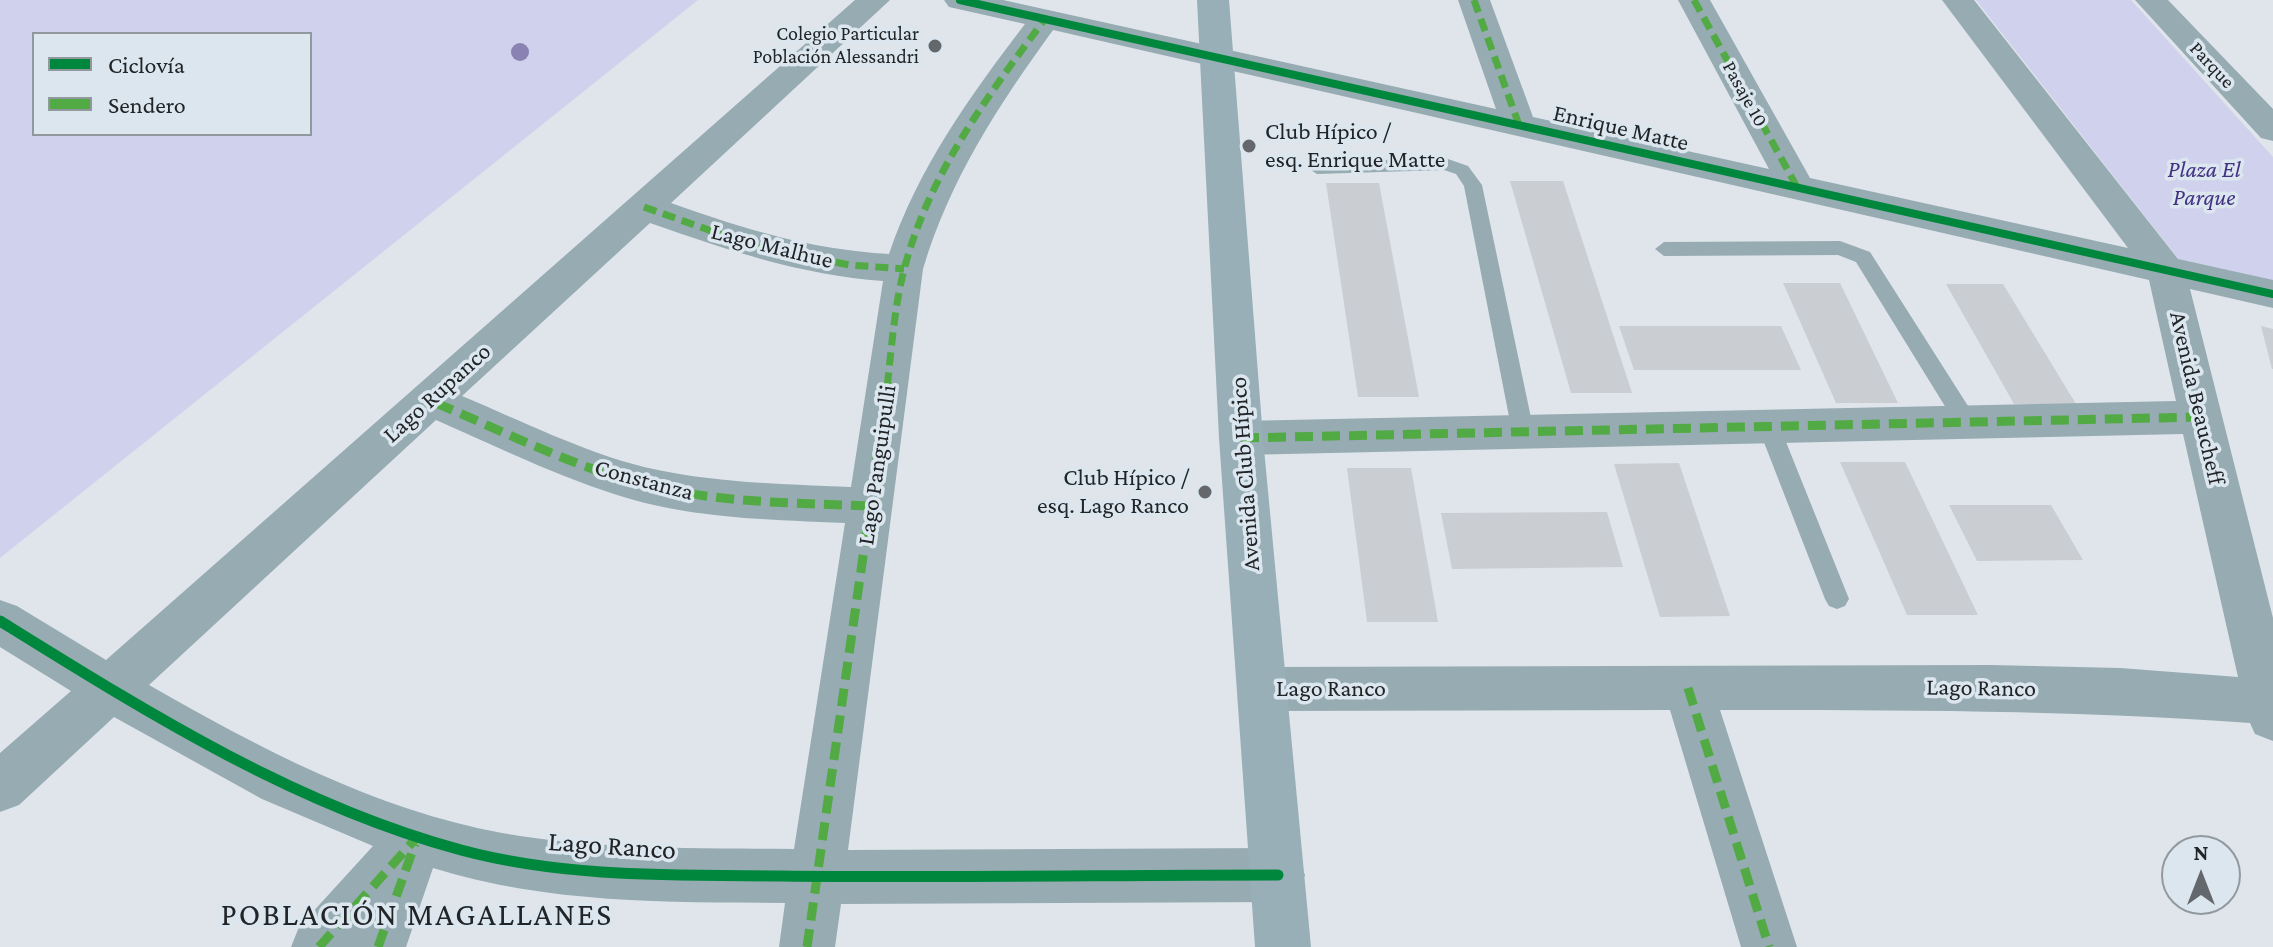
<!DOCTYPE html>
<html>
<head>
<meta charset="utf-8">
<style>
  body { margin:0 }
  #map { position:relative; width:2273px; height:947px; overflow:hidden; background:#dfe5ea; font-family:"Crimson Pro",serif }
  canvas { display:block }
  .legend { position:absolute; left:32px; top:32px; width:280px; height:104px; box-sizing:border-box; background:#dbe6ee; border:2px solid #91999f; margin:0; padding:10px 14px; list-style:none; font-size:24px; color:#212528 }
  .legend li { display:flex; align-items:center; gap:16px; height:40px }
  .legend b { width:40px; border:2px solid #91999f }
  .north { position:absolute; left:2161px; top:835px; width:80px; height:80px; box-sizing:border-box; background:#dbe6ee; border:2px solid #91999f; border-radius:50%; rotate:0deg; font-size:22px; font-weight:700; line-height:32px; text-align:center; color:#212528 }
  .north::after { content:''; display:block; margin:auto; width:28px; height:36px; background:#64686c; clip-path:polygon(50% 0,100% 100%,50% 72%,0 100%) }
</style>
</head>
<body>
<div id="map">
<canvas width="2273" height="947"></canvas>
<ul class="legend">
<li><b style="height:10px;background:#00873e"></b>Ciclovía</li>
<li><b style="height:10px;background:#52aa44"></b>Sendero</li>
</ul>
<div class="north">N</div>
</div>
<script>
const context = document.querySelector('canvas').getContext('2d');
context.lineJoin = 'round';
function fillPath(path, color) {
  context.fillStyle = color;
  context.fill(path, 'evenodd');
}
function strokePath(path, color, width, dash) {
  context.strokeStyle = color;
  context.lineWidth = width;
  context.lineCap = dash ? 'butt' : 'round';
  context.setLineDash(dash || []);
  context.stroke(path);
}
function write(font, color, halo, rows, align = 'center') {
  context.font = font + ' "Crimson Pro",serif';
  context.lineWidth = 7;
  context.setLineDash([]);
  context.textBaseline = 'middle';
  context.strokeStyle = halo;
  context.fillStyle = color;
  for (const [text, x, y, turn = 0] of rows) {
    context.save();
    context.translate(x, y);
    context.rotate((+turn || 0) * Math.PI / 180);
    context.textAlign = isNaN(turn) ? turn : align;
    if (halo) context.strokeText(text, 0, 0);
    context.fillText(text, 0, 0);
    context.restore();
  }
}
const green = new Path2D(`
  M0 0H698L0 558ZM34 34H310V134H34Z
  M1976 0H2131L2273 157V281L2180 261Z`);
const building = new Path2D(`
  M1510 181H1563L1632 393H1571Z
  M1326 183H1379L1419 397H1358Z
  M1783 283H1840L1898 403H1836Z
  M1946 284H2003L2076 404H2014Z
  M1619 326H1781L1801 370H1634Z
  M2261 326 2273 329V369H2272Z
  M1840 462H1905L1978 615H1907Z
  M1679 463 1730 616 1660 617 1614 464Z
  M1347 468H1411L1438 622H1367Z
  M1949 505H2051L2083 560 1977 561Z
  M1607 512 1623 567 1452 569 1441 513Z`);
const service = new Path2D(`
  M1445 158 1468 166 1482 185 1534 432 1531 438 1523 440 1515 438 1512 432 1464 186 1456 174 1444 170 1317 174 1308 168 1317 162Z
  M1840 241 1870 252 1975 417 1978 423 1975 429 1967 431 1959 429 1856 262 1838 255 1664 256 1655 249 1664 242Z
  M1769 419 1777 421 1780 427 1849 599 1845 606 1837 609 1829 606 1825 599 1758 427 1761 421Z`);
const minor = new Path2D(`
  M855 0H890L671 203C747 230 809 249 889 254 918 168 970 96 1025 24L949 7 944 0H1003L1496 109 1458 0H1490L1533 117 1769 169 1678 0H1710L1810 178 2128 248 1942 0H1974L2178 259 2273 280V308L2190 289 2273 618V741L2255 734 2250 723C2073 710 1897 710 1720 710L1797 947H1741L1670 710 1262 711 1244 705 1237 689 1244 673 1262 667 1990 665 2120 668 2238 677 2183 434 1241 455 1226 450 1219 438 1226 426 1241 421 2176 401 2149 280 1053 30C998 106 950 179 923 269L848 850 1278 848 1297 856 1305 875 1297 894 1278 902 841 904 835 947H779L785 903C667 902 548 904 433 868L406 947H291L299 927 373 846 262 799 114 717 19 805 0 812V753L71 691 0 647V600L17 606 106 660ZM650 223C727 250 801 275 883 281L851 487C782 484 712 483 644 467 581 451 522 421 462 396ZM436 420C505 450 572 484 645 503 710 519 778 520 845 523L794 849C696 848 598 850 502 833 376 810 259 748 149 685Z
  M2135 0H2168L2273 109V141L2261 138Z`);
const secondary = new Path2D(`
  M1197 0H1229L1263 438 1311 947H1255L1219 438Z`);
const quietFar1 = new Path2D(`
  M1474 0 1519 125
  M1694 0 1797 187
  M644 207 757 247 850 265 904 269
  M430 400 441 405
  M885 405C891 359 893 310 905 266 930 173 988 95 1045 19`);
const quiet = new Path2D(`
  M436 403C505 432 573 467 646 485 720 503 796 503 871 506
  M1241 438 2201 417
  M1688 688 1769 947
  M319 947 418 836
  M378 947 415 844
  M807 947 885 403`);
const cyclewayFar1 = new Path2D(`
  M960 0 2273 294`);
const cycleway = new Path2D(`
  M0 621C145 711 294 805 461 850 565 878 675 875 781 876 947 878 1112 875 1278 875`);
const trees = [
  [520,52]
];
const markers = [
  [935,46,8,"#64686c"],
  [1249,146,8,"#64686c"],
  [1205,492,8,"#64686c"]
];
const farPoinames = [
  ["Colegio Particular",919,34],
  ["Población Alessandri",919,57]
];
const farStreetnames = [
  ["Parque",2212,65,47],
  ["Pasaje 10",1745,94,61]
];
const streetNames = [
  ["Enrique Matte",1621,128,13],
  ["Lago Malhue",772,246,14],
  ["Lago Rupanco",437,393,-42],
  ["Avenida Beaucheff",2197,398,77],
  ["Lago Panguipulli",877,465,-82],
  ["Avenida Club Hípico",1245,474,-94],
  ["Constanza",644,480,15],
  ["Lago Ranco",1981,688,1],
  ["Lago Ranco",1331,689]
];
const poiNames = [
  ["Club Hípico /",1265,132],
  ["esq. Enrique Matte",1265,160],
  ["Club Hípico /",1189,478,"right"],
  ["esq. Lago Ranco",1189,506,"right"]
];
const parkNames = [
  ["Plaza El",2204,170],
  ["Parque",2204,198]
];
const nearStreetnames = [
  ["Lago Ranco",612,846,4]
];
const nearNeighbourhoodnames = [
  ["POBLACIÓN MAGALLANES",417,915]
];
fillPath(green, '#d0d1ec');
fillPath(building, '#caced3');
fillPath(service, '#97abb2');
fillPath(minor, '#97abb2');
fillPath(secondary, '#98afb7');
strokePath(quietFar1, '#52aa44', 7, [13, 7]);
strokePath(quiet, '#52aa44', 9, [18, 9]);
strokePath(cyclewayFar1, '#00873e', 8);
strokePath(cycleway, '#00873e', 11);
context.fillStyle = '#8982b2';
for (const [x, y] of trees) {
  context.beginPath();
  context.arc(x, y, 9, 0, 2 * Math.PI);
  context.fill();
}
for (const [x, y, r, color] of markers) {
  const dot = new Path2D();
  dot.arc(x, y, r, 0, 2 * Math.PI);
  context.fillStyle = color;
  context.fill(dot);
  strokePath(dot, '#dbe6ee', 3);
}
write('20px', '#212528', '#dbe6ee', farPoinames, 'right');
write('20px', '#212528', '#dbe6ee', farStreetnames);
write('24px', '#212528', '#dbe6ee', streetNames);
write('24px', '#212528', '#dbe6ee', poiNames, 'left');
write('italic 24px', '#433184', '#dbe6ee', parkNames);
write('28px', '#212528', '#dbe6ee', nearStreetnames);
context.letterSpacing = '2px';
write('32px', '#212528', '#dbe6ee', nearNeighbourhoodnames);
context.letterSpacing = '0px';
</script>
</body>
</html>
